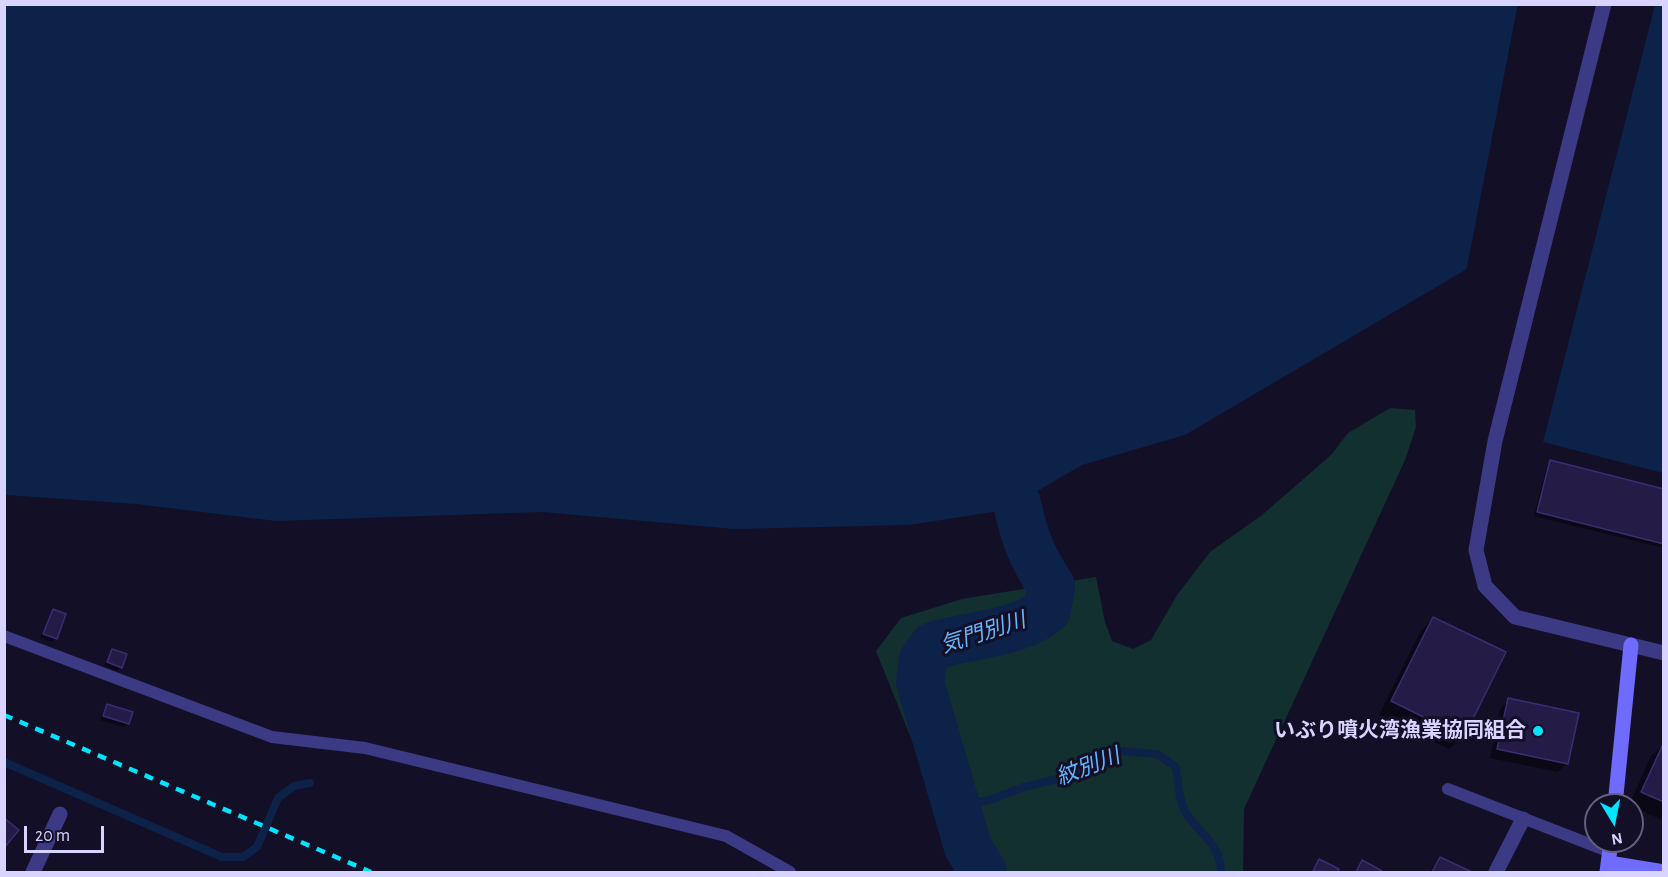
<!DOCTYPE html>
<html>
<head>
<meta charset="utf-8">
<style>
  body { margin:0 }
  #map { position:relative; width:1668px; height:877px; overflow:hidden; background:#130f26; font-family:"Alegreya Sans",sans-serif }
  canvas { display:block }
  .frame { position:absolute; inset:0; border:6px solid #d9d4ff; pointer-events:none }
  .north { position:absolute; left:1584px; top:793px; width:60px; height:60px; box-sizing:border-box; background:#130f26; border:2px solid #625e7d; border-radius:50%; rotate:170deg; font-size:16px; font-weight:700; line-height:24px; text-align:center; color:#d9d4ff }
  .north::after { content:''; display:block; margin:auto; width:21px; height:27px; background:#00e5ff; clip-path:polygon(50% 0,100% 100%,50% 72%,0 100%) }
  .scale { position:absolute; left:24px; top:826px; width:80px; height:27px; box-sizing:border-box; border:3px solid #d9d4ff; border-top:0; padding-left:8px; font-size:18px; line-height:21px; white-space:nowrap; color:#d9d4ff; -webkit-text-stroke:4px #130f26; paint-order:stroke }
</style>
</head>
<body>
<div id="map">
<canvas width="1668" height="877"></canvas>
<div class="frame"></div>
<div class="north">N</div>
<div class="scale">20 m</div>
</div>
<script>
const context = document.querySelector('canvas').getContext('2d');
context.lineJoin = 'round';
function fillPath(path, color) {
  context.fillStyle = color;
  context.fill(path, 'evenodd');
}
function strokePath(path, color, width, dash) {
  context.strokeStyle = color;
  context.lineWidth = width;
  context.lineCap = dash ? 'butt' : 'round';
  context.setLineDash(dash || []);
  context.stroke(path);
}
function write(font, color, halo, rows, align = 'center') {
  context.font = font + ' "Alegreya Sans","Noto Sans JP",sans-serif';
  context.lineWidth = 6;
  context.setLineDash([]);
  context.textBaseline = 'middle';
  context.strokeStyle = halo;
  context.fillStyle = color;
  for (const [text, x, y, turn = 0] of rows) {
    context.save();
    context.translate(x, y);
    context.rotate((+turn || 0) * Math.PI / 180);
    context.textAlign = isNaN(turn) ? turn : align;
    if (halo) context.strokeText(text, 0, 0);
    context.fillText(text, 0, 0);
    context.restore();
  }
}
const green = new Path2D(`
  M1390 408 1415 410 1416 427 1405 460 1244 809 1243 872H965L876 651 901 618 962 599 1096 577 1105 622 1112 641 1133 649 1151 640 1177 595 1210 552 1262 515 1331 455 1348 433Z`);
const water = new Path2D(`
  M4 5H1518L1467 269 1185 435 1082 465 1005 510 909 525 734 529 542 512 276 521 136 504 5 495Z
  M1655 5H1664L1663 473 1543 442Z`);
const pier = new Path2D(`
  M1518 4 1521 5 1470 269 1466 273Z`);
const shadow = new Path2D(`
  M1551 462 1664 490V548L1534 516 1547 466Z
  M53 611 56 638 52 642 40 638Z
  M1433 618 1463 736 1449 749 1379 715 1420 632Z
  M112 651 121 667 117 671 104 666Z
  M1508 700 1567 763 1558 772 1490 758 1500 709Z
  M107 705 128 723 124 727 100 720Z
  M1664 744V821L1629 805 1651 756Z
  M1440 859 1469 872H1429Z
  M1320 861 1337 870 1335 872H1311Z`);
const stream = new Path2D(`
  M4 762 222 857H243L257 847 278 798 294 786 310 783
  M953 798 971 803 990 800 1021 788 1072 775 1121 751 1157 754 1176 767C1178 781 1179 802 1186 813 1199 834 1221 844 1221 872`);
const river = new Path2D(`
  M983 872 968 847 920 682 923 660 933 646C970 634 1017 635 1047 610L1051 586C1032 557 1024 537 1017 503`);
const building = new Path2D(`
  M1550 460 1664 489V544L1537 512Z
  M53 609 66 614 57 639 43 634Z
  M1433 617 1506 652 1464 737 1391 701Z
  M112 649 127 654 122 668 107 662Z
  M1508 698 1579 713 1568 764 1497 749Z
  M107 704 133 712 129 724 103 716Z
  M1664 742V802L1641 792Z
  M4 818 19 830 4 848Z
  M1440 857 1472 872H1432Z
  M1319 859 1339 869 1337 872 1313 871Z
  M1362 860 1382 871 1381 872H1356Z`);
const lane = new Path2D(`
  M4 636 272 737 365 748 726 836 790 872
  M1448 789 1610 852`);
const street = new Path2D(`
  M1604 4 1495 441 1476 550 1485 586 1515 617 1664 653
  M33 872 60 814
  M1496 872 1523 819`);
const secondary = new Path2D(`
  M1615 805 1631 645
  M1609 863 1664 872
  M1607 872 1611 841`);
const rail = new Path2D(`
  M4 715 371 872`);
const markers = [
  [1538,731,6,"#00e5ff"]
];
const poiNames = [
  ["いぶり噴火湾漁業協同組合",1526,731]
];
const waterNames = [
  ["気門別川",983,633,-18],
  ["紋別川",1088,767,-21]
];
fillPath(green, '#12302f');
fillPath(water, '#0c2248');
fillPath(pier, '#130f26');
fillPath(shadow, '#0007');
strokePath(stream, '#0c2248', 8);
strokePath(river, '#0c2248', 48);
fillPath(building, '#241b47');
strokePath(building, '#3b2d73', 1.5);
strokePath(lane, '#3d3a85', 12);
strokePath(street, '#3d3a85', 15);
strokePath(secondary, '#6f6bff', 15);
strokePath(rail, '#00e5ff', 4.5, [9, 8]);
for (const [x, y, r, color] of markers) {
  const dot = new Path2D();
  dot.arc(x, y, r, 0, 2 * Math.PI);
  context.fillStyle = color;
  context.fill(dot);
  strokePath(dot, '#130f26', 2);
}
write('bold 21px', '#d9d4ff', '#130f26', poiNames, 'right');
write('italic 22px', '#62b6ff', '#130f26', waterNames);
</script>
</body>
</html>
